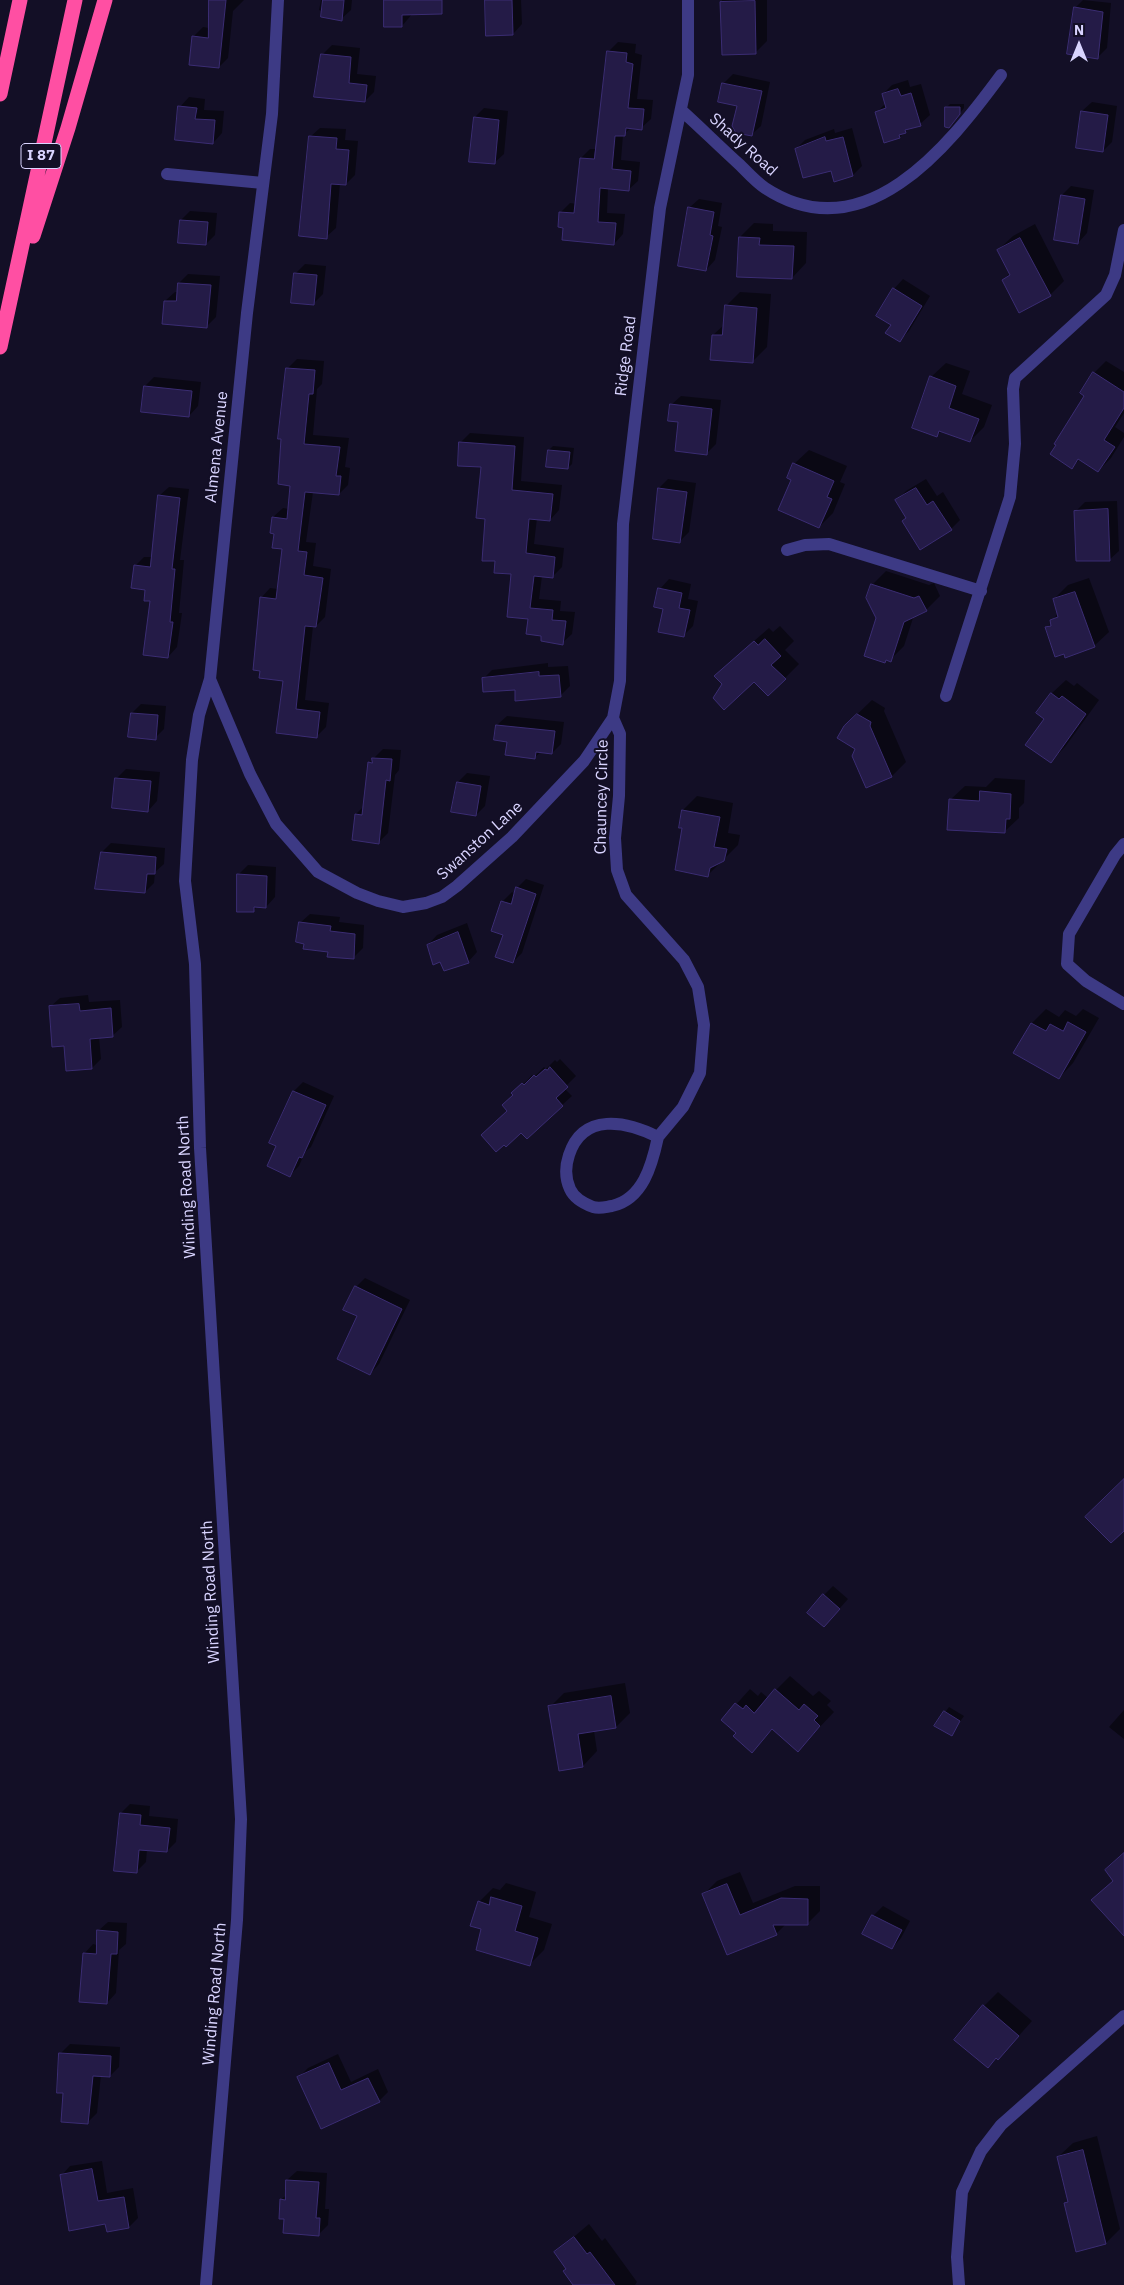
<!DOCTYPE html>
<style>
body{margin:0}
#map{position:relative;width:1124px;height:2285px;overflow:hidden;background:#130f26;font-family:"IBM Plex Sans",sans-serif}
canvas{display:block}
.north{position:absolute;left:1054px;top:20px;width:50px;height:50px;-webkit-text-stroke:4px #130f26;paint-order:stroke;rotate:0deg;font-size:14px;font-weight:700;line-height:20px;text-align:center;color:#d9d4ff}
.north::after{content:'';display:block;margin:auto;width:18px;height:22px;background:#d9d4ff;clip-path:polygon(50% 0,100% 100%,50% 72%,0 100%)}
</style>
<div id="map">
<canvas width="1124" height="2285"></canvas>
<div class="north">N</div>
</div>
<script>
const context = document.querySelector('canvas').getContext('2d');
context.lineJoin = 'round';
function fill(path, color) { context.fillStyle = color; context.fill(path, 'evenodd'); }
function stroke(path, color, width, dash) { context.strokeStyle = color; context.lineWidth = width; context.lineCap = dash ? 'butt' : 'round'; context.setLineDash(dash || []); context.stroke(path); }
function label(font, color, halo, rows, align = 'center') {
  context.font = font + ' "IBM Plex Sans",sans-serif'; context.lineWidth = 4; context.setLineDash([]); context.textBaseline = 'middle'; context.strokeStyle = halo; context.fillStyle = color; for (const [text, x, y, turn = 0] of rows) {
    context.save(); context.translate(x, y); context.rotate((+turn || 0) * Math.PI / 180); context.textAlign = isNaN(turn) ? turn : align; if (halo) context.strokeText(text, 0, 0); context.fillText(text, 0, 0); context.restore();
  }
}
fill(new Path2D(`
 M210 0H244L233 11 228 58 219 67 193 37 203 27 209 28Z
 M321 0H352L351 10 341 19 319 10Z
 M385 0H424L402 26Z
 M486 0H521L522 24 513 34Z
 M722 0H767V41L755 53H723Z
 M1083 0 1111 3 1107 48 1097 58 1075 8Z
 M618 42 636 44 635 53 642 55 637 99 653 100 651 119 641 128 632 127 623 135 621 160 640 162 638 181 628 190 608 188 607 213 625 214 623 234 614 244 564 227 561 212 570 203 577 204 581 158 590 149H597L609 51Z
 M332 45 360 48 357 74 376 76 374 92 365 101 322 55Z
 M733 74 770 82 761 126 751 135 738 106 723 84Z
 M908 80 910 87 921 84 930 115 920 124 909 128 900 137 885 141 876 113 886 103 883 94 892 85Z
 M189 97 205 99 204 110 224 111 222 133 213 143 180 107Z
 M1092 102 1117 106 1112 142 1103 151 1082 111Z
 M950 104H964V108L953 122 946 108Z
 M484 108 508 111 504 154 494 163 475 117Z
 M320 128 346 129 345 140 358 141 355 175 346 184 340 183 336 228 326 237 310 137Z
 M852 128 862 166 853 175 832 169 796 149 805 140 834 129 835 133Z
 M1071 186 1094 190 1087 233 1078 243 1062 195Z
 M699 199 722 203 718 226 722 227 715 260 706 270 689 208Z
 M190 211 217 213 215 235 206 244 181 220Z
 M754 223 773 224V231L807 232 806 263 792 278 740 237Z
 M1035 224 1064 281 1050 295 1003 280 1010 273 998 250 1013 236Z
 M305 264 326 266 323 294 314 303 295 274Z
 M188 274 220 276 216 317 207 326 165 301 175 292H178L179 283Z
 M903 279 930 296 909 331 900 340 892 325 894 289Z
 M740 292 771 294 767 347 752 362 713 335 725 324 726 306Z
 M297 359 324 361 322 384 317 389 313 435 349 438 345 467 350 468 348 485 339 494 313 492 306 542 316 543 313 566 331 569 325 617 316 626H313L305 700 329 703 326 727 316 737 278 732 284 680 261 598 270 588 278 589 283 548 275 533 273 517 283 508 289 509 291 484 288 368Z
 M1106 361 1124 372V413L1115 427 1124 433V437L1111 458 1098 471 1080 459 1072 467 1086 395 1094 373Z
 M946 363 970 371 962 394 992 405 984 427 970 441 942 431 937 435 931 377Z
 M154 377 201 382 198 406 189 416 145 386Z
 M681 396 721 400 716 444 707 453 679 421 671 405Z
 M470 433 524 437 521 481 562 485 559 510 550 520 537 518 534 544 564 548 562 567 552 577 542 576 539 599 561 601 560 611 575 612 572 634 562 643 543 635 529 618 513 573 497 560 486 518 483 466 460 443Z
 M553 446 574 448 572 464 568 468 549 450Z
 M809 450 847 466 840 482 845 484 833 513 819 527 793 479 794 464Z
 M668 479 696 483 689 532 679 542 659 488Z
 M926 479 937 496 943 492 960 520 951 529 903 521 907 517 897 501 906 491Z
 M169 487 189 489 180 560H184L179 613H182L177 647 168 657 151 600 135 566 144 557H152L159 496Z
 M1117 501 1119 551 1109 560 1076 511 1085 502Z
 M886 571 929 585 934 583 940 596 926 610 914 615 904 646 890 660 885 661 872 585Z
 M1089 578 1109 632 1094 646 1064 652 1047 628 1058 613 1054 599 1068 585Z
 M669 579 691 584 688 599 698 601 693 626 684 635 664 608 660 589Z
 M780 626 794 641 785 650 799 664 785 678 724 684 730 662 769 628 773 632Z
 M548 663V667L568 666 570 686 560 696 516 688 483 679 492 670Z
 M1066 680 1074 686 1077 683 1099 700 1065 747 1051 761 1046 718 1051 694Z
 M872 700 885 708 884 711 906 762 892 776 867 787 857 749 845 726Z
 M141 704 166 706 164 729 155 738 132 713Z
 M507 716 564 722 561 744 552 753 541 752 535 757 508 741 497 725Z
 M383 749 401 750 399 770 395 775 388 833 379 842 356 814 364 806 369 763Z
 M126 769 160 772 157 801 148 811 117 778Z
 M467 773 490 776 485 806 476 815 458 782Z
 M995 778 1025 780 1024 803 1019 808V818L1004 832 950 800 965 786 986 787Z
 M697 796 733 803 728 833 740 835 738 845 708 875 683 827H680L683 810Z
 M111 843 165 848 164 864 155 872 154 883 145 892 102 852Z
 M248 865 276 867 275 897 266 907 258 906 253 911 239 874Z
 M526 879 544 885 522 953 513 962 504 934 502 902 512 892 515 894 517 888Z
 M310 914 340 917 339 922 364 925 363 948 353 958 305 942 300 923Z
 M467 923 477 952 468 962 441 960 428 945 437 935Z
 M88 995 89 1002 120 1000 122 1027 112 1036 99 1037 101 1059 92 1068 65 1045 50 1007 60 998Z
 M1046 1009 1059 1017 1065 1010 1076 1016 1083 1009 1099 1018 1073 1063 1059 1078 1032 1023Z
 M560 1059 576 1076 564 1088 572 1096 527 1137 508 1111 514 1095 532 1075 534 1077 544 1067 546 1069 555 1060 557 1062Z
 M303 1082 334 1096 311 1147 305 1152 299 1166 290 1175 277 1146 271 1143 294 1091Z
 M365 1278 410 1300 379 1364 370 1374 356 1287Z
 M833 1586 848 1599 824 1626V1595Z
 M790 1676 813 1696 819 1691 831 1701 827 1705 834 1712 798 1750 773 1729 752 1751 738 1733 723 1719 750 1689 758 1696 761 1692 768 1698Z
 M625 1683 630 1713 616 1727 594 1731 597 1751 583 1766 560 1769 550 1707 564 1693Z
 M949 1707 964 1716 951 1734 936 1725Z
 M1124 1710V1739L1109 1727Z
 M130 1804 150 1806 149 1816 178 1819 176 1842 167 1851 147 1849 146 1862 136 1872 121 1813Z
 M740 1872 753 1903 795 1886H820V1911L807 1924H786L776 1934 728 1954 704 1894 717 1881Z
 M506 1883 536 1892 529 1917 552 1924 544 1950 530 1964 483 1929 479 1902 493 1888 500 1890Z
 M883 1906 910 1921 901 1938 892 1948 873 1916Z
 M108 1922 127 1923 126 1944 119 1950 116 1993 107 2003 84 1954 93 1944 97 1945 98 1931Z
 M998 1992 1032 2021 998 2059 984 2006Z
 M70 2044 120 2047 119 2067 110 2076 101 2075 97 2113 88 2122 64 2092 60 2054Z
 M338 2054 351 2082 378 2069 388 2092 379 2101 299 2077 308 2068Z
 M1097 2136 1120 2229 1106 2243 1065 2204 1069 2200 1058 2157 1073 2143Z
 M102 2161 107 2193 133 2188 138 2218 129 2227 106 2223 61 2176 70 2166Z
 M297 2171 327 2173 325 2209H329L328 2225 318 2235 285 2218 281 2200 286 2195 287 2180Z
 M589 2224 602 2241 605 2238 637 2282 635 2285H574L568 2268 556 2252Z`), '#0007');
const building = new Path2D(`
 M209 0H226L219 68 189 65 192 36 208 38Z
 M323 0H344L342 21 321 17Z
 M384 0H442V14L402 15V27H384Z
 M485 0H512L513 35 486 36Z
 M755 1 756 54 722 55 720 2Z
 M1074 7 1103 12 1098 59 1067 54Z
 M607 51 627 53 626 62 633 64 628 108 644 109 642 130 626 128 625 136H615L612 169 631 171 629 191 600 188 598 222 616 223 614 245 562 240 563 228 558 227 559 212 574 213 580 158 594 159Z
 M321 54 351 57 349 83 367 85 365 102 314 97Z
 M722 83 762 91 752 136 736 133 732 126 737 106 718 102Z
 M898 89 901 96 911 93 921 126 905 130 906 133 899 135 900 138 884 143 875 112 886 108 882 94Z
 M178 106 197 108 195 119 215 120 213 144 175 140Z
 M945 107H960V114L949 128 945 127Z
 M1081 111 1108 115 1103 152 1076 148Z
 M474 117 499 120 495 164 469 162Z
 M309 136 337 138 336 149 349 150 346 185 331 184 327 239 299 236Z
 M825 137 826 141 843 137 853 176 834 182 831 171 803 178 795 149Z
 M1061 195 1085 199 1078 244 1054 240Z
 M688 207 714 212 710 235 713 236 706 271 678 266Z
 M180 220 208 222 206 245 178 243Z
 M739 237 760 238 759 245 794 246 792 279 737 277Z
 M1020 238 1051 296 1019 313 1002 280 1010 275 997 250Z
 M294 273 317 275 314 305 291 303Z
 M178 283 211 285 207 328 162 324 164 301H176Z
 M893 288 922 306 900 342 885 333 891 325 876 316Z
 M725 305 757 308 753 363 710 360 712 335H722Z
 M286 368 315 370 313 394H309L304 444 340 447 336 476H341L339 495 305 492 298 551 307 552 304 575 323 578 316 627 305 626 296 709 320 712 317 738 276 733 283 681 259 678 260 671 253 670 260 597 276 599 282 549 272 548 274 534 270 533 272 517 287 519 290 486 278 484 281 439H278Z
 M1093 372 1124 392V408L1104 440 1115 447 1098 472 1078 459 1072 469 1050 454 1056 445 1054 444 1084 396 1080 393Z
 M930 376 956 386 949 408 979 419 970 442 939 431 937 437 912 428Z
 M144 386 192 391 189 417 141 412Z
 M670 404 712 409 707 455 675 451 678 422 668 421Z
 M459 442 515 446 512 490 553 494 550 521 529 519 526 553 555 557 553 578 534 576 530 608 553 610 552 620 566 621 563 645 541 641V636L526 634 528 619 507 617 511 574 494 573 495 561H482L485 519 476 518 481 467 458 466Z
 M548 450 570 452 568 469 546 467Z
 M793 463 834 481 827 497 832 499 819 528 778 510 791 480 787 478Z
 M658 488 687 492 680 543 653 539Z
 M916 488 927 505 933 501 952 530 920 550 902 521 906 518 895 500Z
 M158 495 180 498 172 569H175L170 622H173L168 658 143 655 150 601H144L145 590 131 588 134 565 150 567Z
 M1108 509 1110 561H1076L1074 511Z
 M871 584 914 598 919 596 927 611 904 622 891 662 886 660 885 663 864 656 876 618 866 598Z
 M658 588 682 593 679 608 690 610 684 637 658 632 663 609 654 607Z
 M1075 592 1095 647 1065 658 1064 654 1055 657 1045 627 1051 626 1050 620 1058 617 1053 599Z
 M765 639 781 656 771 665 786 679 768 696 754 682 724 710 713 698 722 684 714 676 754 641 758 645Z
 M539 672V676L559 675 561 697 515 701V690L483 692 482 678Z
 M1051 693 1059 699 1062 696 1086 714 1051 763 1025 745 1044 719 1036 713Z
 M131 713 158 715 156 740 128 737Z
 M857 714 871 722 870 726 892 777 866 788 852 756 855 749 837 738 844 726Z
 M496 725 555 731 552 754 536 752 535 759 505 755 507 742 494 740Z
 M372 758 392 759 390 781 386 780 379 844 352 840 355 814 362 815 368 762 372 763Z
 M115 778 151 781 148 812 112 808Z
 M457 782 481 786 476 816 451 812Z
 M980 791 1011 794 1010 819H1006L1005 833 947 830 949 799 979 801Z
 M682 810 720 817 714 847 727 849 724 861 710 868 708 877 675 870 682 828H679Z
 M101 852 156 857 155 874H147L145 893 95 889Z
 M237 874 267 876 266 908 254 907V912H237Z
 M516 887 536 894 513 963 495 957 503 935 491 931 501 901 511 904Z
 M299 922 331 926 330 931 355 934 354 959 327 957 328 952 303 949 304 944 296 942Z
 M458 932 469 963 444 971 440 962 433 965 427 945Z
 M79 1004 80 1011 111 1008 113 1037 90 1039 92 1069 66 1071 64 1046 52 1047 49 1006Z
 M1068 1022 1086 1032 1059 1079 1013 1053 1031 1023 1046 1031 1050 1024 1063 1031Z
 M550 1067 568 1087 556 1098 563 1106 527 1139 521 1133 506 1147 504 1145 496 1152 481 1135 507 1111 502 1105 513 1095 511 1093 522 1083 524 1085 534 1075 536 1077 545 1069 547 1070Z
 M293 1091 326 1105 302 1158 299 1157 290 1177 267 1166 276 1146 269 1143Z
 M355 1286 402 1309 370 1375 337 1359 357 1316 343 1310Z
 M1124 1479V1531L1111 1543 1085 1517Z
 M823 1594 840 1609 824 1627 807 1613Z
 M775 1689 799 1710 804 1704 818 1716 814 1720 820 1726 798 1752 772 1729 752 1753 733 1736 736 1733 721 1720 735 1703 743 1709 746 1705 754 1713Z
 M611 1696 616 1728 578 1734 583 1767 559 1771 548 1706Z
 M944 1711 960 1721 952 1736 934 1726Z
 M120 1813 141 1815 140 1825 170 1828 167 1852 139 1850 137 1873 114 1871Z
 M1124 1853V1936L1091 1900 1113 1881 1105 1870Z
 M727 1884 740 1915 781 1898 808 1899V1925H773L777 1935 727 1955 702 1894Z
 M491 1897 522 1906 515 1931 538 1938 530 1966 476 1950 481 1929 470 1926 478 1901 489 1905Z
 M872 1915 902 1930 892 1949 862 1934Z
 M97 1930 118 1932 117 1954H111L107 2004 79 2002 83 1953 96 1954Z
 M983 2005 1019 2036 998 2060 996 2058 988 2068 954 2040Z
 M59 2053 111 2056 110 2077 93 2076 88 2124 61 2122 63 2093H57Z
 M329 2063 341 2090 368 2078 380 2102 321 2129 297 2077Z
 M1083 2150 1106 2244 1076 2252 1064 2203 1068 2202 1057 2157Z
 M92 2169 98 2201 124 2197 129 2228 107 2232 105 2224 69 2231 60 2175Z
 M286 2180 319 2182 316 2218H320L319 2236 283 2233 284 2219H279L280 2199 285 2200Z
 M574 2237 587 2254 590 2252 615 2285H573L563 2271 566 2269 554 2252Z`);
fill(building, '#241b47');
stroke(building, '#3b2d73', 1);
stroke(new Path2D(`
 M681 110C701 128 720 147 740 165 747 172 756 182 765 188 864 253 948 147 1001 75
 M167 174 263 183
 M787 550 805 545 829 544 981 591
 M210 679 250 774 276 824 318 872 357 893 378 901 403 907 426 903 442 897 457 886 512 837 584 761 613 718 620 681 623 524 660 208 688 75V0
 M946 696 1010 497 1015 444 1013 389 1015 378 1106 295 1115 275 1124 230
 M613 718 620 734 619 796 615 838 617 870 626 895 684 960 698 987 704 1025 700 1073 683 1107 658 1137C626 1121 583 1112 569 1155 565 1167 565 1178 570 1189 574 1198 585 1204 593 1207 600 1209 605 1207 612 1206 643 1199 652 1165 658 1137
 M1124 844 1115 855 1069 934 1067 964 1086 981 1124 1004
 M206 2285 237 1920 241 1819 200 1148 195 964 185 881 192 760 199 715 210 679 247 313 272 114 278 0
 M959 2285 957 2257 962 2192 981 2151 1001 2125 1124 2016`), '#3d3a85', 12);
stroke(new Path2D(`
 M0 94 20 0
 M33 236 68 128 105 0
 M0 347 75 0`), '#ff4fa3', 15);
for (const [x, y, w] of [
 [41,156,40]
]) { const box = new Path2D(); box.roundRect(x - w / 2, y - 12.5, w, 25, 4); context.fillStyle = '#130f26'; context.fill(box); stroke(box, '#d9d4ff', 1); }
label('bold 15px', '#d9d4ff', null, [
 ["I 87",41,156]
]);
label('16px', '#d9d4ff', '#130f26', [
 ["Shady Road",743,145,42],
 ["Ridge Road",626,356,-83],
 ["Almena Avenue",217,447,-84],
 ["Chauncey Circle",602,797,-89],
 ["Swanston Lane",480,841,-42],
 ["Winding Road North",187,1187,-93],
 ["Winding Road North",211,1592,-93],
 ["Winding Road North",215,1994,-85]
]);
</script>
